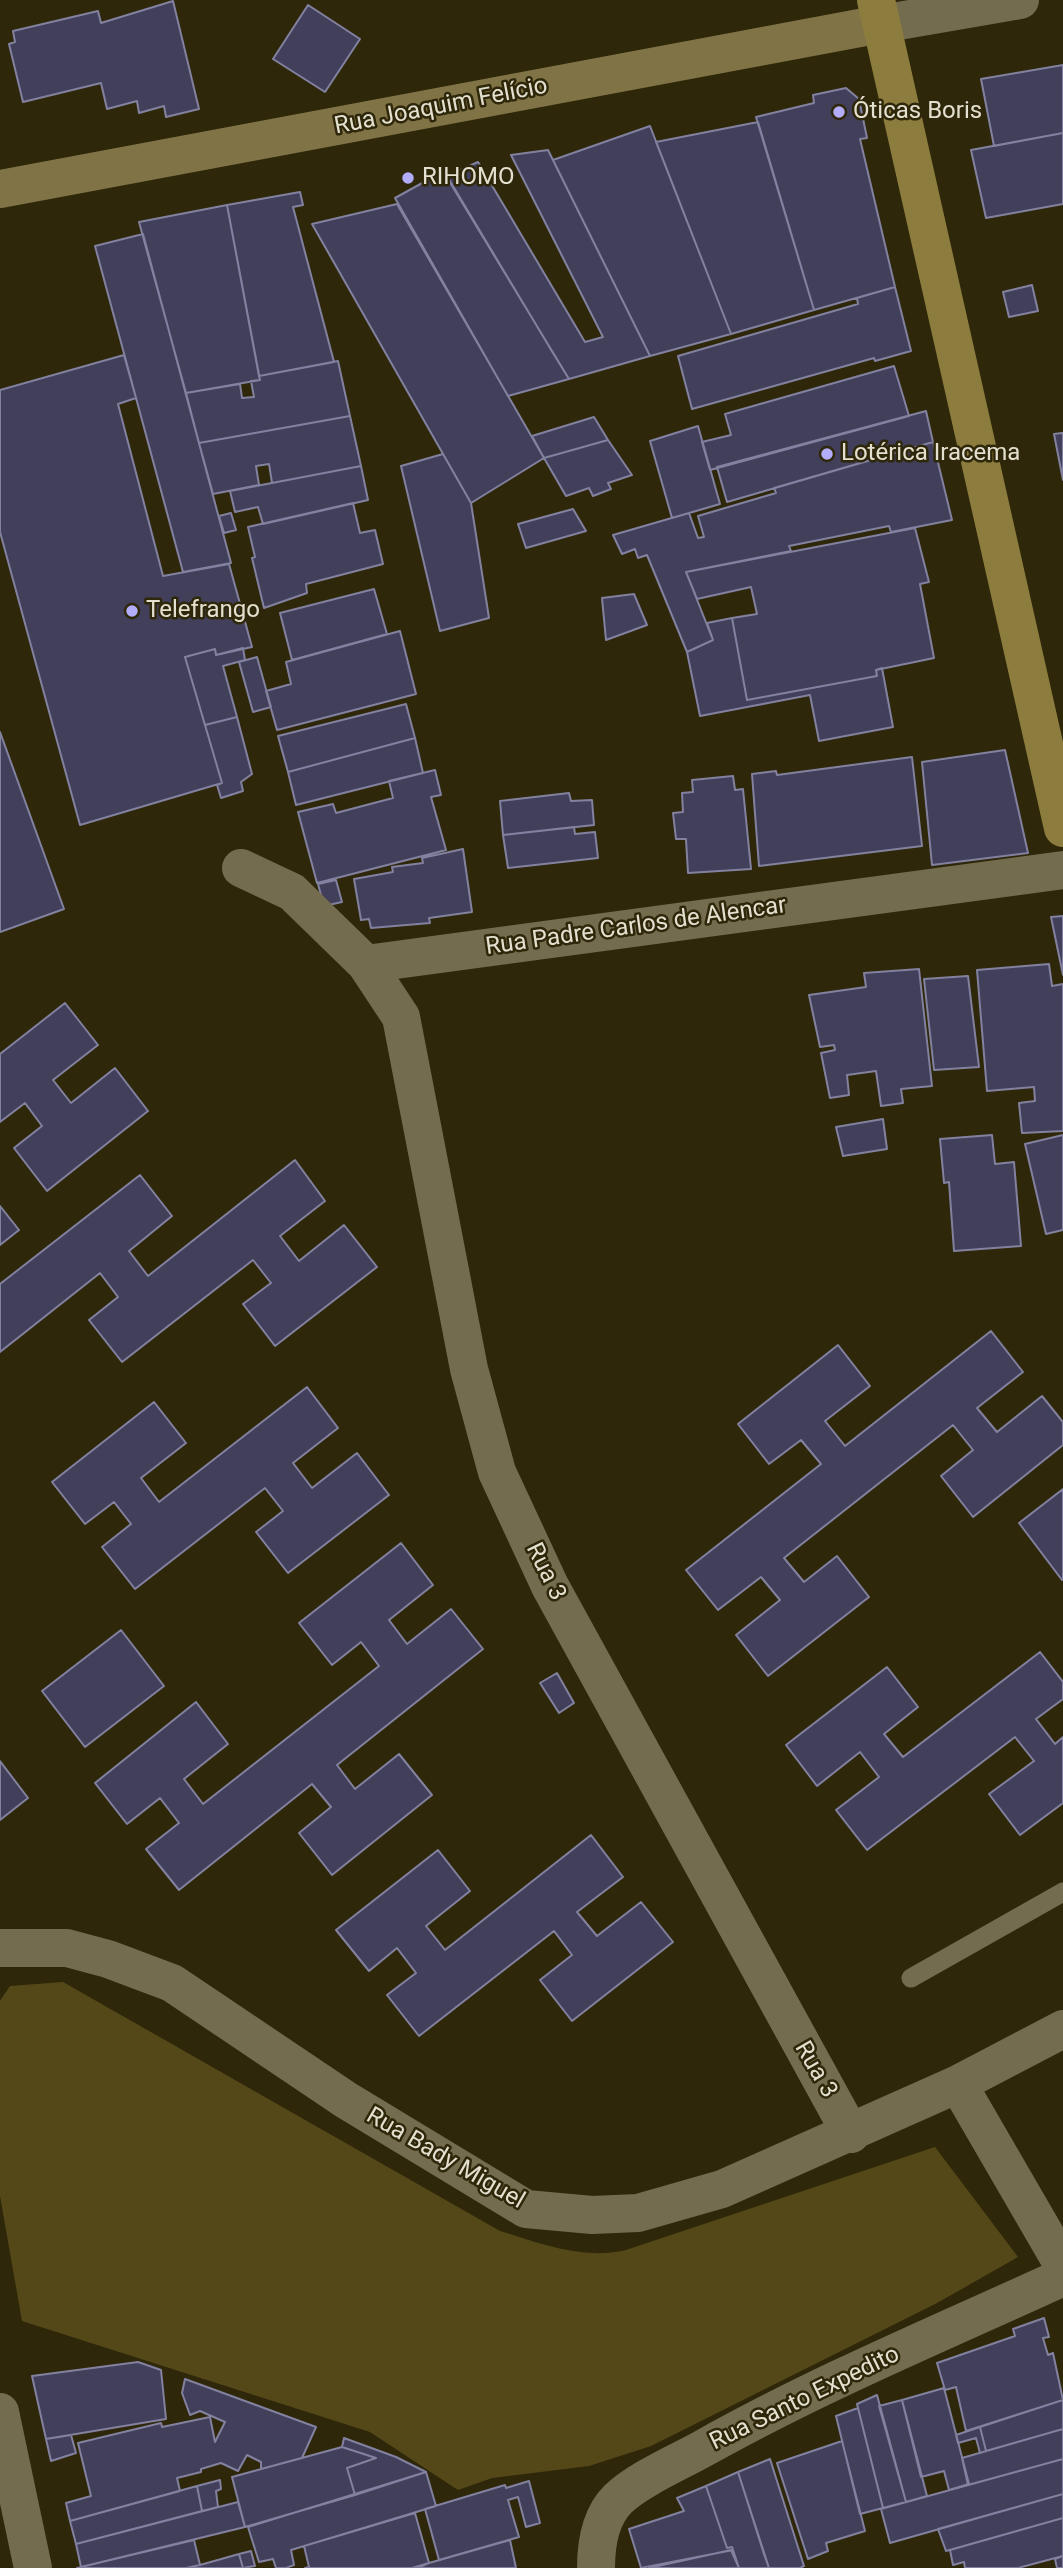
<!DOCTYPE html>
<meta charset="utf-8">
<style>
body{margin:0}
canvas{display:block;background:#2e270a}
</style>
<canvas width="1063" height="2568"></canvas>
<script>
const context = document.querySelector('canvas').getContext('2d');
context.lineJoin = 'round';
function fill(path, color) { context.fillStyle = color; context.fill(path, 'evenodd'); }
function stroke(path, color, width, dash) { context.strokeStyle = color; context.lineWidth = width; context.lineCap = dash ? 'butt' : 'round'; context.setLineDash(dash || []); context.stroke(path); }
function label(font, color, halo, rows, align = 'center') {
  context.font = font + ' Roboto,sans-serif'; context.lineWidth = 5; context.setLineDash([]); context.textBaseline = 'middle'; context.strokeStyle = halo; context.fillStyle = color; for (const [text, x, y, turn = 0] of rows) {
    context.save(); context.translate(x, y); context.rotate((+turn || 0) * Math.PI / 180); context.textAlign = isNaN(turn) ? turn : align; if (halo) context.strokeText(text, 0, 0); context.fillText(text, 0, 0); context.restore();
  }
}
fill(new Path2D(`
 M63 1982 500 2231C542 2244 582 2260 626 2250L935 2147 1018 2257 937 2303 651 2446 589 2466 492 2478 458 2490 370 2432 22 2321 0 2196V2001L10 1986Z`), '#554818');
const building = new Path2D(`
 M173 1 199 109 166 117 164 106 139 113 137 101 107 109 101 83 23 102 9 44 15 42 13 31 98 11 101 23Z
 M308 5 360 39 325 92 273 59Z
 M1063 65V133L994 146 981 79Z
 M846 88 859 99 867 138 860 139 895 287 814 310 756 117 814 103 813 95Z
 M758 122 814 310 731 334 656 142Z
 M650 126 731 334 650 356 553 160Z
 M1063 133V204L986 218 971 150Z
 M548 150 650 356 569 379 446 176 478 162 585 342 603 337 511 155Z
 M444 171 553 353 569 379 508 396 395 198Z
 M300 192 303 205 293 207 334 362 259 376 227 205Z
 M397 204 544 458 471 503 312 224Z
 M227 205 260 380 186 393 139 222Z
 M143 234 231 563 183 572 95 246Z
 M1032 285 1038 311 1009 317 1003 292Z
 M895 287 911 351 875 361 874 358 692 409 678 356 858 304 857 298Z
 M124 355 136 398 118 404 163 576 229 564 252 647 216 655 215 649 185 657 222 783 80 825 0 532V390Z
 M338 361 350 416 199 443 186 393 240 384 242 398 254 397 251 381 260 380 259 376Z
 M894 366 909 416 710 470 702 442 731 435 725 414Z
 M926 411 933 442 727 502 717 467Z
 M350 416 361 466 272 483 269 464 256 466 259 485 213 494 199 443Z
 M594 417 608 440 544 458 532 436Z
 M698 426 720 504 672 518 650 441Z
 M1062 433H1063V480L1054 434Z
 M608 440 632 475 608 483 611 489 593 496 589 488 566 496 544 458Z
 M933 442 952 520 891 532 889 526 789 546 791 551 686 572 713 640 687 652 647 555 638 558 635 549 622 554 613 535 689 513 698 538 704 537 698 516 776 493 774 488Z
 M443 454 471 503 489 618 440 631 401 466Z
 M361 466 368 500 263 524 258 507 235 512 230 491Z
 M353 503 360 533 375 530 383 564 306 584 307 593 264 608 252 558 255 557 248 527Z
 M573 509 586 531 526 548 518 524Z
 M231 513 236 530 224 533 219 516Z
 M915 528 929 582 920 584 934 658 876 670 877 676 747 700 732 618 757 614 751 587 697 599 686 572Z
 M374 589 387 634 292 660 280 613Z
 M634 594 647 625 606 640 602 598Z
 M732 618 747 700 877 676 876 670 882 668 893 727 819 741 810 695 700 716 687 652 713 640 707 623Z
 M400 631 416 694 277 730 266 691 291 684 286 662Z
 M243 648 245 660 223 666 237 717 205 725 185 657 215 649 216 655Z
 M257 657 271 707 253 712 239 662Z
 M406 704 415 738 288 772 278 736Z
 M237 717 252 774 241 782 243 791 221 798 217 785 222 783 205 725Z
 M0 732 64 909 0 932Z
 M415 738 423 773 296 805 288 772Z
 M1005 750 1028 853 932 865 922 762Z
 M912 757 922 846 759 866 752 774 776 771 777 775Z
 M435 770 441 795 431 797 446 850 317 883 298 812 333 804 336 813 393 798 389 781Z
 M733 776 735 790 743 789 751 869 688 873 686 839H676L673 813 683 812 682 793 693 792 692 780Z
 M569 793 571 801 592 800 594 825 503 835 500 801Z
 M574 827 575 834 595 832 598 858 508 868 503 835Z
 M463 849 472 912 429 918 430 923 371 928 369 919 361 920 354 879 393 872 392 867 423 863 422 858Z
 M336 880 342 902 324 906 318 884Z
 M1063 916V975L1051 917Z
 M1049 964 1052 986 1063 984V1131L1022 1133 1019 1103 1035 1101 1034 1087 987 1091 977 970Z
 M919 969 932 1086 901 1089 903 1103 881 1106 876 1071 847 1075 849 1095 830 1098 821 1053 835 1050 834 1045 820 1047 809 995 866 987 864 973Z
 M968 976 979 1067 934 1070 924 979Z
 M65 1003 98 1045 53 1080 71 1103 115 1068 148 1111 47 1191 14 1148 42 1126 25 1103 0 1122V1054Z
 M883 1119 887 1149 843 1156 836 1127Z
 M992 1135 995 1164 1014 1162 1021 1246 954 1251 949 1182 944 1183 940 1139Z
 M1063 1135V1230L1046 1234 1025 1144Z
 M295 1160 325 1201 280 1236 299 1261 344 1225 377 1267 275 1346 243 1304 271 1283 253 1260 122 1362 89 1320 118 1297 100 1273 0 1352V1284L140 1175 172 1216 129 1251 148 1276Z
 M0 1206 19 1230 0 1245Z
 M991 1331 1023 1372 977 1408 997 1432 1042 1396 1063 1422V1445L973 1517 941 1476 973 1450 953 1425 784 1558 804 1582 837 1556 869 1597 768 1676 736 1635 780 1600 761 1577 718 1610 686 1570 821 1464 801 1440 769 1464 738 1424 838 1345 870 1386 825 1421 845 1446Z
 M307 1387 338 1428 293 1463 312 1488 357 1453 389 1495 288 1573 256 1532 283 1511 265 1488 135 1589 102 1547 131 1524 114 1502 85 1524 52 1482 154 1402 186 1443 141 1478 159 1502Z
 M1063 1489V1579L1062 1580 1019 1523Z
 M401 1543 433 1585 389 1620 407 1644 451 1609 483 1649 337 1765 355 1789 399 1754 432 1795 332 1875 299 1833 331 1807 312 1784 179 1890 146 1849 179 1823 160 1798 127 1824 95 1783 196 1702 228 1744 184 1779 203 1804 379 1666 361 1642 332 1665 299 1623Z
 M121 1630 164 1686 85 1747 42 1691Z
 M1040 1652 1063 1682V1699L1036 1719 1055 1744 1063 1737V1803L1020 1835 989 1794 1034 1761 1015 1737 867 1850 836 1810 879 1777 860 1752 817 1786 786 1745 887 1667 918 1707 884 1734 903 1757Z
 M557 1673 574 1703 559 1713 540 1683Z
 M0 1761 28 1798 0 1820Z
 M591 1835 623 1877 577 1912 597 1936 641 1902 673 1942 572 2021 540 1980 572 1955 554 1931 419 2036 387 1995 416 1973 397 1948 369 1971 336 1930 438 1850 470 1891 426 1926 445 1950Z
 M1044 2318 1049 2337 1043 2338 1048 2355 1053 2353 1063 2400 966 2431 956 2387 945 2390 937 2363 1015 2336 1013 2329Z
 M138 2362 161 2370 166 2419 46 2439 32 2376Z
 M185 2379 316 2427 302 2458 261 2469V2462L247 2455 238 2471 221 2463 201 2469V2472L177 2478 180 2491 70 2521 66 2503 91 2496 78 2443 161 2423 162 2427 210 2417 215 2442 225 2422 200 2411 190 2415 182 2393Z
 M944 2388 969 2484 949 2490 944 2471 921 2477 902 2400Z
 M877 2395 906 2502 883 2508 857 2404Z
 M902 2400 927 2496 906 2502 879 2406Z
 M1063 2400V2429L986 2451 980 2427Z
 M858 2408 883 2508 860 2514 836 2416Z
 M980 2427 986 2451 980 2453 976 2438 958 2443 956 2435Z
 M1063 2429V2459L968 2485 962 2458Z
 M71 2435 76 2453 51 2461 46 2439Z
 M344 2438 396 2457 426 2472 355 2495 347 2468 376 2458 342 2447Z
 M842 2441 865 2531 826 2543 828 2551 808 2559 777 2463Z
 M342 2447 376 2458 347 2468 355 2495 245 2527 232 2477Z
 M770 2459 804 2566 800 2568H769L738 2472Z
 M1063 2459V2494L890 2543 881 2509Z
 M426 2472 436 2506 291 2550 294 2565 286 2568H276L273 2559 259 2562 248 2527Z
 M738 2472 764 2554 769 2568H739L732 2547 727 2548 706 2486Z
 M220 2480 221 2489 216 2491 218 2507 202 2511 197 2486Z
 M529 2481 540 2523 526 2527 518 2497 508 2500 519 2537 439 2560 425 2509 505 2485 506 2488Z
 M197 2486 202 2511 76 2544 70 2521Z
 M706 2486 727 2548 732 2547 733 2550 641 2568 629 2529 684 2511 677 2498Z
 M1063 2494V2518L946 2551 938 2529Z
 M238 2502 245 2527 81 2567 76 2544Z
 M415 2513 429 2563 412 2568H305L309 2567 304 2546Z
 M1063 2518V2556L1018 2568H965L964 2562 953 2565 950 2550Z
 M194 2540 200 2565 186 2568H77Z
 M510 2540 516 2568H417L429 2563Z
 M731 2550 739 2568H649Z
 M251 2551 255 2566 243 2568 239 2554Z
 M239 2554 243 2568H186L200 2565Z
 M1063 2556V2568H1057L1055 2559Z`);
fill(building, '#413f5a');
stroke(building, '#82819f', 2);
stroke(new Path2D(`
 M911 1978 1063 1892`), '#746c4e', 19);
stroke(new Path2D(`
 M881 24 1020 0
 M241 868 292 892 366 964 1063 870
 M366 964 401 1017 469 1369 497 1472 550 1586 851 2134
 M0 1948H67L108 1959 172 1983 346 2100 526 2209 592 2215 638 2213 722 2189 958 2084 1063 2029
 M958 2084 1063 2265
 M0 2412 33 2568
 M596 2568C596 2544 600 2517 618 2499 639 2479 679 2462 704 2448 820 2383 943 2332 1063 2277`), '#746c4e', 38);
stroke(new Path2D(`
 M0 189 881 24`), '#807446', 38);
stroke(new Path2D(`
 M876 0 1063 828`), '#8c7c3e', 38);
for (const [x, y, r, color] of [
 [839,112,7,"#b3adf9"],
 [408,178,7,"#b3adf9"],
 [827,454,7,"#b3adf9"],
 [132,611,7,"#b3adf9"]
]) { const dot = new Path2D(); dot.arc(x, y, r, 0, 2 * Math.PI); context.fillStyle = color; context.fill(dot); stroke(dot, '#2e270a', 2.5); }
label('24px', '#e4e0cf', '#2e270a', [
 ["Rua Joaquim Felício",441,107,-11],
 ["Rua Padre Carlos de Alencar",636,927,-8],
 ["Rua 3",545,1572,64],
 ["Rua 3",815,2070,60],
 ["Rua Bady Miguel",445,2159,30],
 ["Rua Santo Expedito",805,2399,-26]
]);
label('24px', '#e4e0cf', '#2e270a', [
 ["Óticas Boris",853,112],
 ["RIHOMO",422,178],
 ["Lotérica Iracema",841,454],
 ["Telefrango",146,611]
], 'left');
</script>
